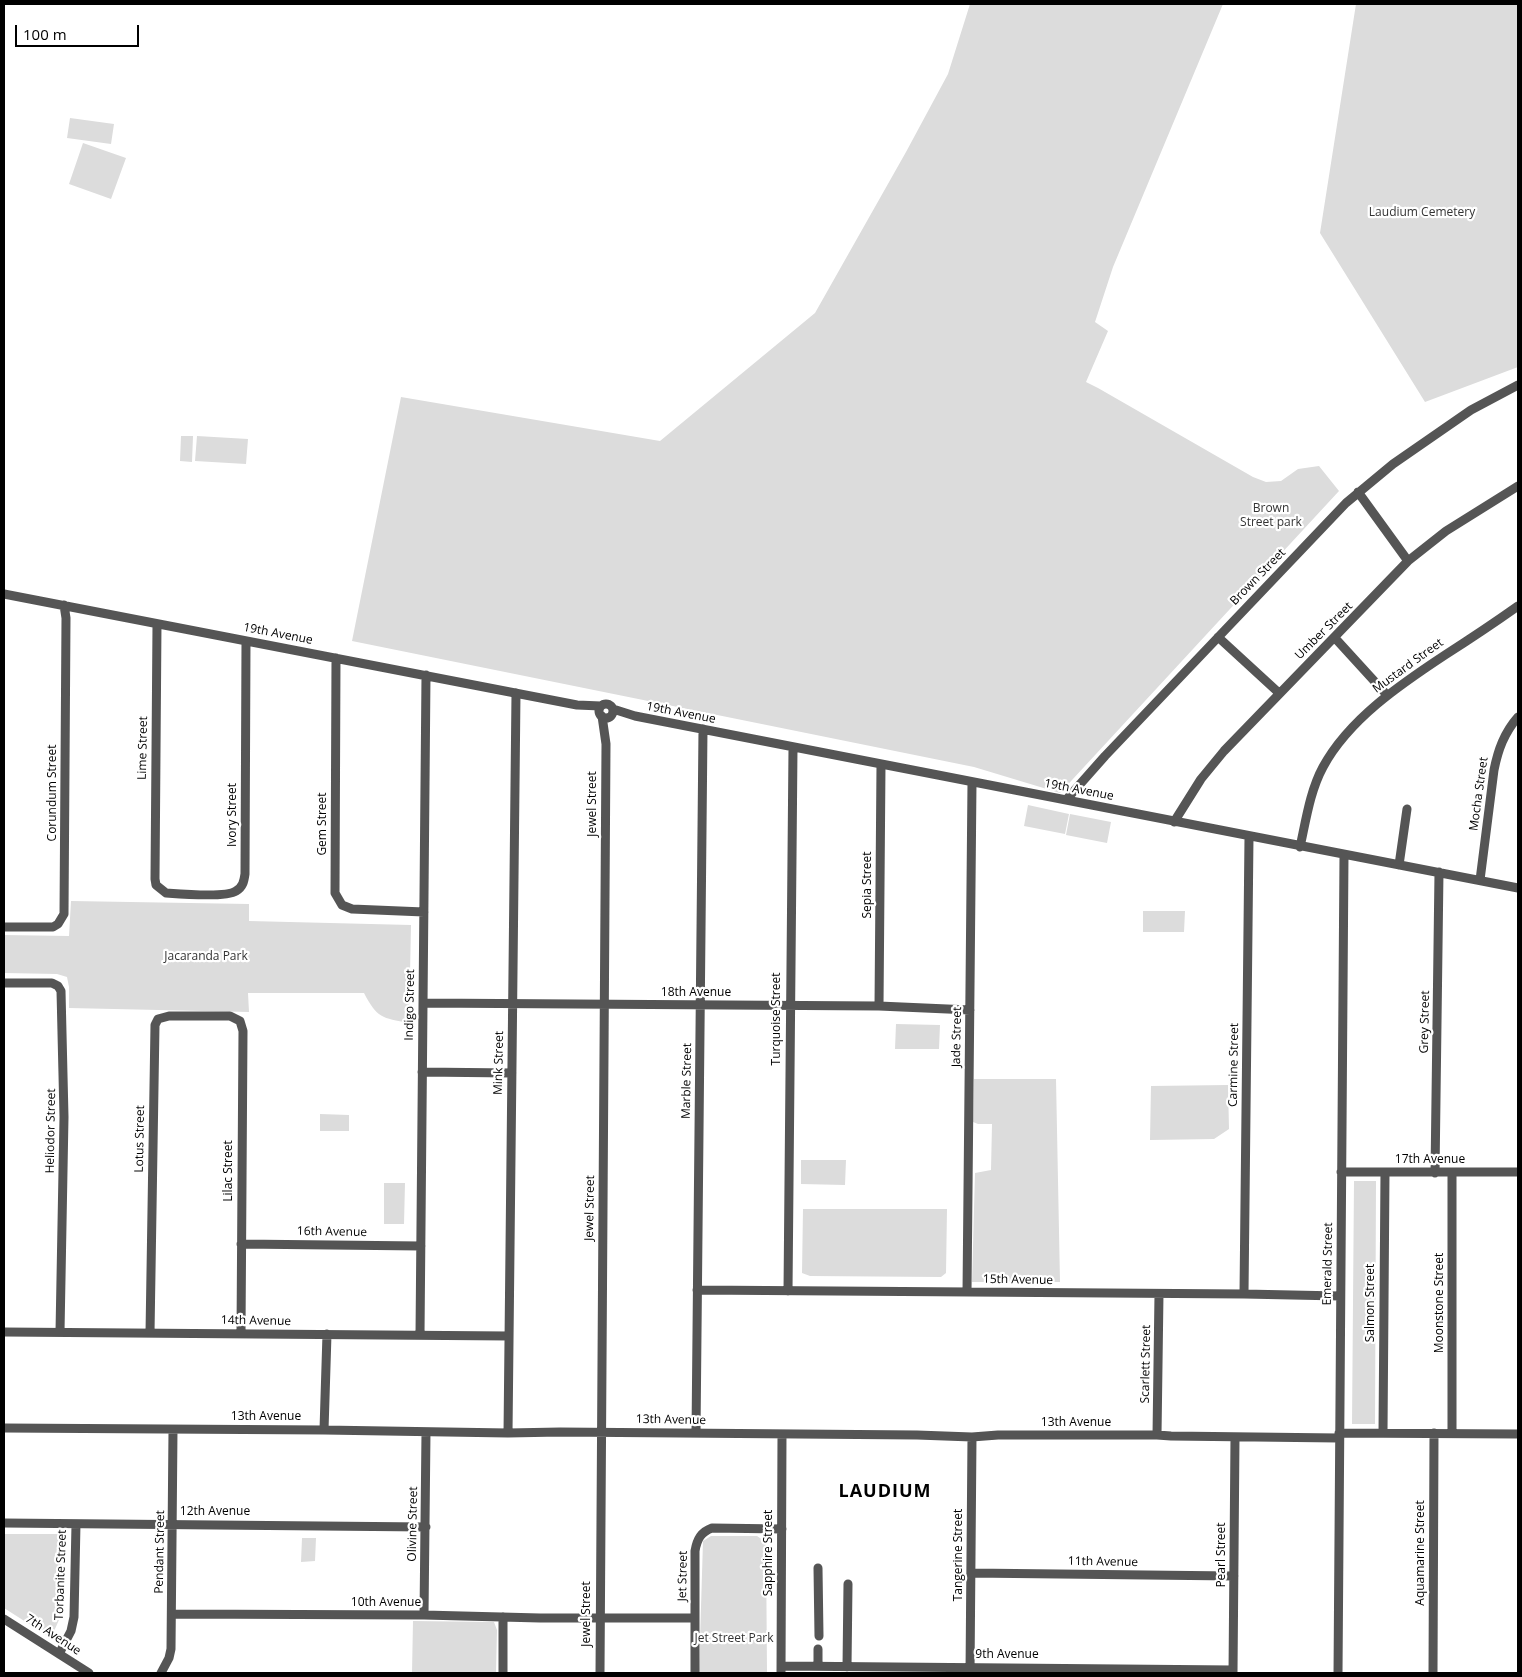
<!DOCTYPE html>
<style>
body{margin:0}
#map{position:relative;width:1522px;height:1677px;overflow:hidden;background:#fff;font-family:"Open Sans",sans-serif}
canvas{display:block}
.frame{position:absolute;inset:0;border:5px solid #000;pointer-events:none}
.scale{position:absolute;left:15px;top:25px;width:124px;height:22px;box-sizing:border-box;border:2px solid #000;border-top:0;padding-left:6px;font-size:15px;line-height:18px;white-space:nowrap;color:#000;-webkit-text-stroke:4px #fff;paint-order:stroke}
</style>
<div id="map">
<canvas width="1522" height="1677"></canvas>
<div class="frame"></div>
<div class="scale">100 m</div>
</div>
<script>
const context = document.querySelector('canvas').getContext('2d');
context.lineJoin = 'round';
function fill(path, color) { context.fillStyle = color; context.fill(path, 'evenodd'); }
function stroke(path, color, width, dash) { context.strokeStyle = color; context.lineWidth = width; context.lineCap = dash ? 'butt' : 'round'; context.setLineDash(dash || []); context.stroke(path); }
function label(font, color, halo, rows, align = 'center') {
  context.font = font + ' "Open Sans",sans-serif'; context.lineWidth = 4.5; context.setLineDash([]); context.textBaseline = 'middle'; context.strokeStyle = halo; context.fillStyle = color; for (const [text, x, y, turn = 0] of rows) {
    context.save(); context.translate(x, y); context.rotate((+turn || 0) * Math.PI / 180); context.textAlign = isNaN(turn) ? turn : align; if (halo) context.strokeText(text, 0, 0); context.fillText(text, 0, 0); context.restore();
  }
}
fill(new Path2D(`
 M970 4H1223L1113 267 1095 322 1108 331 1086 382 1098 388 1253 477 1266 482 1281 481 1298 469 1319 466 1339 491 1060 793 974 767 352 641 401 397 660 441 815 313 906 152 948 74Z
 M1356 4H1518V367L1425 402 1320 233Z
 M70 118 114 124 111 144 67 138Z
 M83 143 126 158 111 199 69 184Z
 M181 436H193L192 462 180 461Z
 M197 436 248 439 246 464 195 461Z
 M1028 805 1069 814 1065 834 1024 826Z
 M1070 814 1111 822 1107 843 1066 835Z
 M71 901 249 904V921L411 925 409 1023C382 1018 377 1018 364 993H248L249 1012 69 1008V987L67 977 57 974 4 973V935L69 936Z
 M1143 911H1185L1184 932H1143Z
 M896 1024 940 1025 939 1049H895Z
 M974 1079H1056L1060 1282H972L975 1173 991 1170 992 1124H978L973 1122Z
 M1228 1085 1229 1129 1214 1139 1150 1140 1151 1086Z
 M320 1114 349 1115V1131H320Z
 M801 1160H846L845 1185 801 1184Z
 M1354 1181H1376L1375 1424H1352Z
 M384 1183H405L404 1224H384Z
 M803 1209H947L946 1273 941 1277 810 1276 802 1273Z
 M4 1534H61L62 1613 51 1638 4 1608Z
 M711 1536H757L766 1542 767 1673H699L703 1541Z
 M302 1538H316L315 1561 301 1562Z
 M413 1621 494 1622 497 1630 496 1673H412Z`), '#dcdcdc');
stroke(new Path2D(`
 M1358 492 1408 561
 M4 594 577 705 601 706
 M157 624 155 879 156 885 166 893C180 894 226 898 236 891 243 887 244 881 245 874L246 641
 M1218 637 1279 693
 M1335 638 1387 695
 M336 658 335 893 342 905 352 909 424 912
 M599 711a7 7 0 1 1 14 0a7 7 0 1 1-14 0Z
 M613 709 635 716 1518 888
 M1066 800 1105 756 1346 503 1393 464 1471 410 1518 385
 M1174 822 1201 779 1224 751 1408 561 1446 531 1518 486
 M1300 847C1306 820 1310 791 1323 767 1349 719 1401 684 1445 655 1470 639 1494 623 1518 606
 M1399 865 1407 809
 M1480 880 1494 770C1498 750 1504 733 1518 717
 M4 927H53L58 924 64 914 66 618 64 605
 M4 983H52L58 986 61 991 64 1117 60 1332
 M423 1003 879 1006 970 1010
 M879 1006 881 765
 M422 1072 512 1073
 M1341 1172H1518
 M1435 1173 1439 872
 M241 1244 421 1246
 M697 1290 1244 1294 1340 1296
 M788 1291 793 748
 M967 1292 972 783
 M1244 1294 1249 837
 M4 1332 509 1336
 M150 1333 155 1025 158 1019 169 1016H230L240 1021 243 1031 241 1333
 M420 1334 426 675
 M4 1428 324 1430 508 1433 560 1432 917 1435 972 1437 998 1435H1157L1171 1436 1338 1438
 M324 1430 327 1334
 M508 1433 516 693
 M696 1433 703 729
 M1339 1433 1518 1434
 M1383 1433 1385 1172
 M1452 1433V1173
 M1157 1435 1159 1294
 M4 1523 426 1527
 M818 1568 819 1636
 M971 1573 1234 1576
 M172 1614 424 1615 540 1618H695
 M424 1615 426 1432
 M4 1619 89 1673
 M59 1654 71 1631 74 1617 76 1524
 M781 1666 1233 1670
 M818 1666V1649
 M847 1667 848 1584
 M161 1673 169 1658 171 1649 173 1430
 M503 1673V1617
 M600 1673 606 744 602 716
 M695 1673V1551C697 1539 701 1532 712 1528L782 1529
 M781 1673 782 1434
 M970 1673 972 1437
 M1233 1673 1235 1437
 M1338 1673 1344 855
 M1433 1673 1434 1433`), '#555', 9);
label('12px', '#333', '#fff', [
 ["Laudium Cemetery",1422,213],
 ["Brown",1271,509],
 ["Street park",1271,523],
 ["Jacaranda Park",206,957],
 ["Jet Street Park",734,1639]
]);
label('12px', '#000', '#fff', [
 ["Brown Street",1258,577,-46],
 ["Umber Street",1324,631,-45],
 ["19th Avenue",278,634,11],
 ["Mustard Street",1408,666,-36],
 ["19th Avenue",681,713,11],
 ["Lime Street",143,748,-89],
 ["19th Avenue",1079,790,11],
 ["Corundum Street",53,793,-90],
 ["Mocha Street",1479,794,-82],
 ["Jewel Street",593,804,-90],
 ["Ivory Street",233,815,-90],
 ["Gem Street",323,824,-90],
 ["Sepia Street",868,885,-90],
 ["18th Avenue",696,993],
 ["Indigo Street",410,1005,-89],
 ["Turquoise Street",777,1019,-90],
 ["Grey Street",1425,1022,-89],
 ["Jade Street",957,1037,-89],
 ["Mink Street",499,1063,-89],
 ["Carmine Street",1234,1065,-89],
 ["Marble Street",687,1081,-89],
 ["Heliodor Street",51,1131,-89],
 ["Lotus Street",140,1139,-89],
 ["17th Avenue",1430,1160],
 ["Lilac Street",229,1171,-90],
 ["Jewel Street",590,1208,-89],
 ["16th Avenue",332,1232,1],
 ["Emerald Street",1328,1264,-89],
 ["15th Avenue",1018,1280,1],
 ["Salmon Street",1371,1303,-90],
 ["Moonstone Street",1440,1303,-90],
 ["14th Avenue",256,1321,1],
 ["Scarlett Street",1146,1364,-89],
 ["13th Avenue",266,1417],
 ["13th Avenue",671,1420,1],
 ["13th Avenue",1076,1423],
 ["12th Avenue",215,1512],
 ["Olivine Street",413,1524,-89],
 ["Pendant Street",160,1552,-89],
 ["Sapphire Street",769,1553,-90],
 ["Aquamarine Street",1421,1553,-90],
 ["Tangerine Street",959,1555,-90],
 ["Pearl Street",1222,1555,-90],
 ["11th Avenue",1103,1562,1],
 ["Torbanite Street",61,1575,-88],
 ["Jet Street",683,1576,-89],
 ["10th Avenue",386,1603],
 ["Jewel Street",587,1614,-90],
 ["7th Avenue",53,1635,33],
 ["9th Avenue",1007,1655]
]);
context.letterSpacing = '1px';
label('bold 18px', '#000', '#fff', [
 ["LAUDIUM",885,1492]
]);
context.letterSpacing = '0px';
</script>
